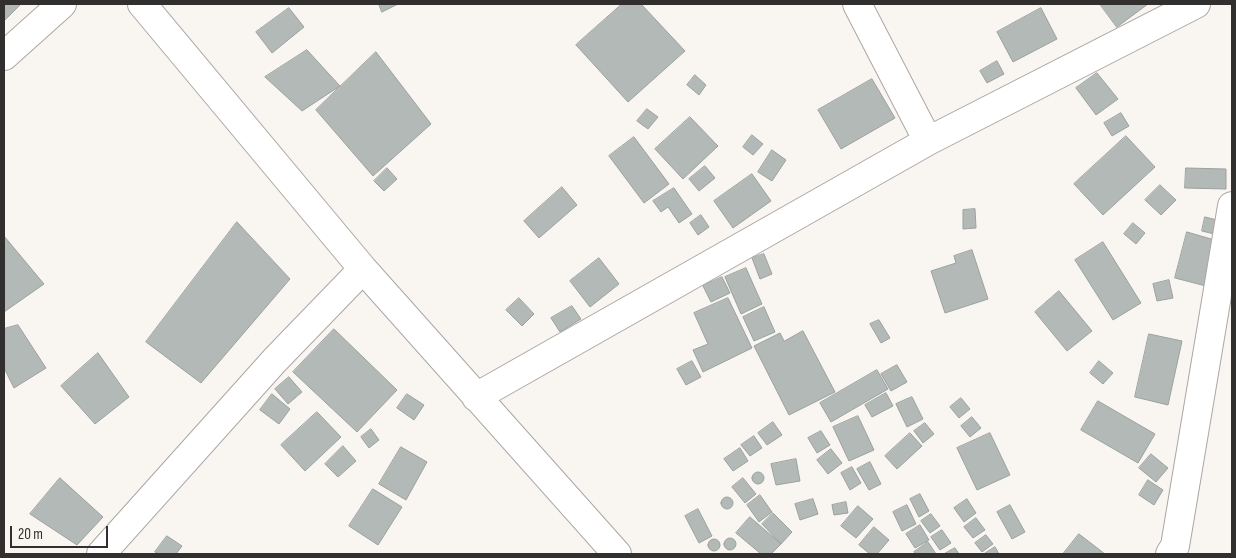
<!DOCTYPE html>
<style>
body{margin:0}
#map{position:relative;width:1236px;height:558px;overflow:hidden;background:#f9f5f1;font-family:"Sofia Sans Condensed",sans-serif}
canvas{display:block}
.frame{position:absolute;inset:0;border:5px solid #32302f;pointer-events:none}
.scale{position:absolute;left:10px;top:526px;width:98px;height:22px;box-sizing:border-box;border:2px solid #32302f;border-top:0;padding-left:6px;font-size:15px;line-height:18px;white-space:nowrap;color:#32302f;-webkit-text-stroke:4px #f9f5f1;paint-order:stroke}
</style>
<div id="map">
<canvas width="1236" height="558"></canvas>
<div class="frame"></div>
<div class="scale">20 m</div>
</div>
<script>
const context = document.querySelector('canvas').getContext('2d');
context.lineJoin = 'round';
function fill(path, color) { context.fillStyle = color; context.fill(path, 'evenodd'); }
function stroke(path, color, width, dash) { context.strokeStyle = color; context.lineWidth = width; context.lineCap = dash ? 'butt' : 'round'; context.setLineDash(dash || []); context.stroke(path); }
const building = new Path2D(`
 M4 4H21L4 21Z
 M379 4H398L382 12Z
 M622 4H641L685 51 628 102 576 45Z
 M1100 4H1148L1117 27Z
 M289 8 304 27 272 53 256 32Z
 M1041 8 1057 39 1013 62 997 32Z
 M307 50 340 86 302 111 265 77Z
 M376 52 431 124 373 176 316 110Z
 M997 61 1004 74 987 83 980 71Z
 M1097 73 1118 99 1096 115 1076 88Z
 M695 75 706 85 699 95 687 85Z
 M872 79 895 118 841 149 818 110Z
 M647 109 658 117 648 129 637 121Z
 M1121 113 1129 126 1112 136 1104 123Z
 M690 117 718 146 683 179 655 149Z
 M752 135 763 144 753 155 743 147Z
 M1126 136 1155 167 1103 215 1074 184Z
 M634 137 669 184 644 203 609 156Z
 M772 150 786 160 772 181 758 172Z
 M705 166 715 178 699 191 689 179Z
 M387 168 397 179 384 191 374 181Z
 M1186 168 1226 169V189L1185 188Z
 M752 174 771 201 733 228 714 201Z
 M1160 185 1176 200 1161 215 1145 200Z
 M562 187 577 205 539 238 524 221Z
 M674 188 692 214 679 223 668 207 661 212 653 201Z
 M975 209 976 228 963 229V210Z
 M701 215 709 227 698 235 690 223Z
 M1205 217 1225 222 1222 236 1202 231Z
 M237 222 290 279 201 383 146 342Z
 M1133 223 1145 233 1136 244 1124 234Z
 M1187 232 1218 241 1206 286 1175 278Z
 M4 236 44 284 4 312Z
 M1103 242 1141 303 1113 320 1075 260Z
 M972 250 988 299 945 313 931 271 956 263 954 256Z
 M764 254 772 274 760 279 752 258Z
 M599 258 619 284 590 307 570 281Z
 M746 268 762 304 741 314 725 277Z
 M722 277 730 293 711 302 703 286Z
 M1169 280 1173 298 1157 301 1153 284Z
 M1059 291 1092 331 1067 351 1035 312Z
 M519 298 534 314 522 326 506 310Z
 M728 298 752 348 703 372 693 350 708 344 694 313Z
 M572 306 581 319 560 332 551 318Z
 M764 307 775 332 754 341 743 317Z
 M879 320 890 338 881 343 870 324Z
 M18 325 46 368 14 388 4 368V329Z
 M334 329 397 390 357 432 293 372Z
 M803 331 835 392 789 415 754 346 780 333 784 341Z
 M1149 334 1182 341 1168 405 1135 397Z
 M98 353 129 397 95 424 61 386Z
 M692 361 701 377 686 385 677 369Z
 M1099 361 1113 373 1103 384 1090 373Z
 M897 365 907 382 891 391 881 374Z
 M877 370 888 389 831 422 820 403Z
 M289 377 302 392 288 404 275 389Z
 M886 393 893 406 872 417 865 405Z
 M272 394 290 409 279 424 260 410Z
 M407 394 424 405 414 420 397 408Z
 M912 397 923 419 907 427 896 404Z
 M961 398 970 409 959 418 950 407Z
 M1098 401 1155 434 1138 463 1081 430Z
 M317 412 341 437 305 471 281 445Z
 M858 416 874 450 849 461 833 427Z
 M972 417 981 428 970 437 961 426Z
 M773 422 782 435 767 445 758 433Z
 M925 423 934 434 923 443 914 431Z
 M371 429 379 440 369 448 361 437Z
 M821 431 830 445 817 453 808 438Z
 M910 433 922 446 897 469 885 456Z
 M990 433 1010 475 977 490 957 448Z
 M754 436 762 448 750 456 741 445Z
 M343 446 356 461 338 477 325 464Z
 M401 447 427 462 406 500 379 484Z
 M740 448 748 461 733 471 724 459Z
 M831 449 842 463 828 474 817 460Z
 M1151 454 1168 468 1156 482 1139 468Z
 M796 459 800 481 776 485 771 464Z
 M870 462 881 484 869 490 857 469Z
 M852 467 861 483 850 490 841 473Z
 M752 478a6 6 0 1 1 12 0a6 6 0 1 1-12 0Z
 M60 478 103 517 77 545 30 514Z
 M743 478 756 494 745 503 732 487Z
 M1148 480 1163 490 1154 505 1139 495Z
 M373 489 402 507 378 545 349 526Z
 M920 494 929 511 919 517 910 499Z
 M760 495 772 512 759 522 747 505Z
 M721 503a6 6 0 1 1 12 0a6 6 0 1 1-12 0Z
 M813 499 818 514 800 520 795 504Z
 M967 499 976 513 964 522 954 508Z
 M846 502 848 513 834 515 832 505Z
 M907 505 916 524 902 531 893 512Z
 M1010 505 1025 532 1012 539 997 512Z
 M858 506 873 519 856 538 841 526Z
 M698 509 712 536 699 543 685 516Z
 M773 513 792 532 781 544 762 524Z
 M931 514 940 526 930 533 921 521Z
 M750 517 781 544 771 554H761L736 533Z
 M976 518 985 530 973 538 964 527Z
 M920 525 929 540 915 548 906 534Z
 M874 527 889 540 877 554H870L859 545Z
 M942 530 951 543 940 550 931 537Z
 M1079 534 1105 554H1063Z
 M986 535 993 544 982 552 975 543Z
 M167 536 182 546 176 554H159L155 552Z
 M724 544a6 6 0 1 1 12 0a6 6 0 1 1-12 0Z
 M708 545a6 6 0 1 1 12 0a6 6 0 1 1-12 0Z
 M928 542 936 554H916L914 552Z
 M995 547 999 554H984Z
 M955 548 959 554H944Z`);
fill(building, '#b3b9b7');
stroke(building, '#9ba19f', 1);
const minor = new Path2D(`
 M142 4 363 269 617 554
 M857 4 928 141
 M4 56 62 4
 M476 397 928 141 1196 4
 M101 554 275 360 363 269
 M1170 554 1175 546 1232 206`);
stroke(minor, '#aba7a4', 30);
stroke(minor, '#fff', 28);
</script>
